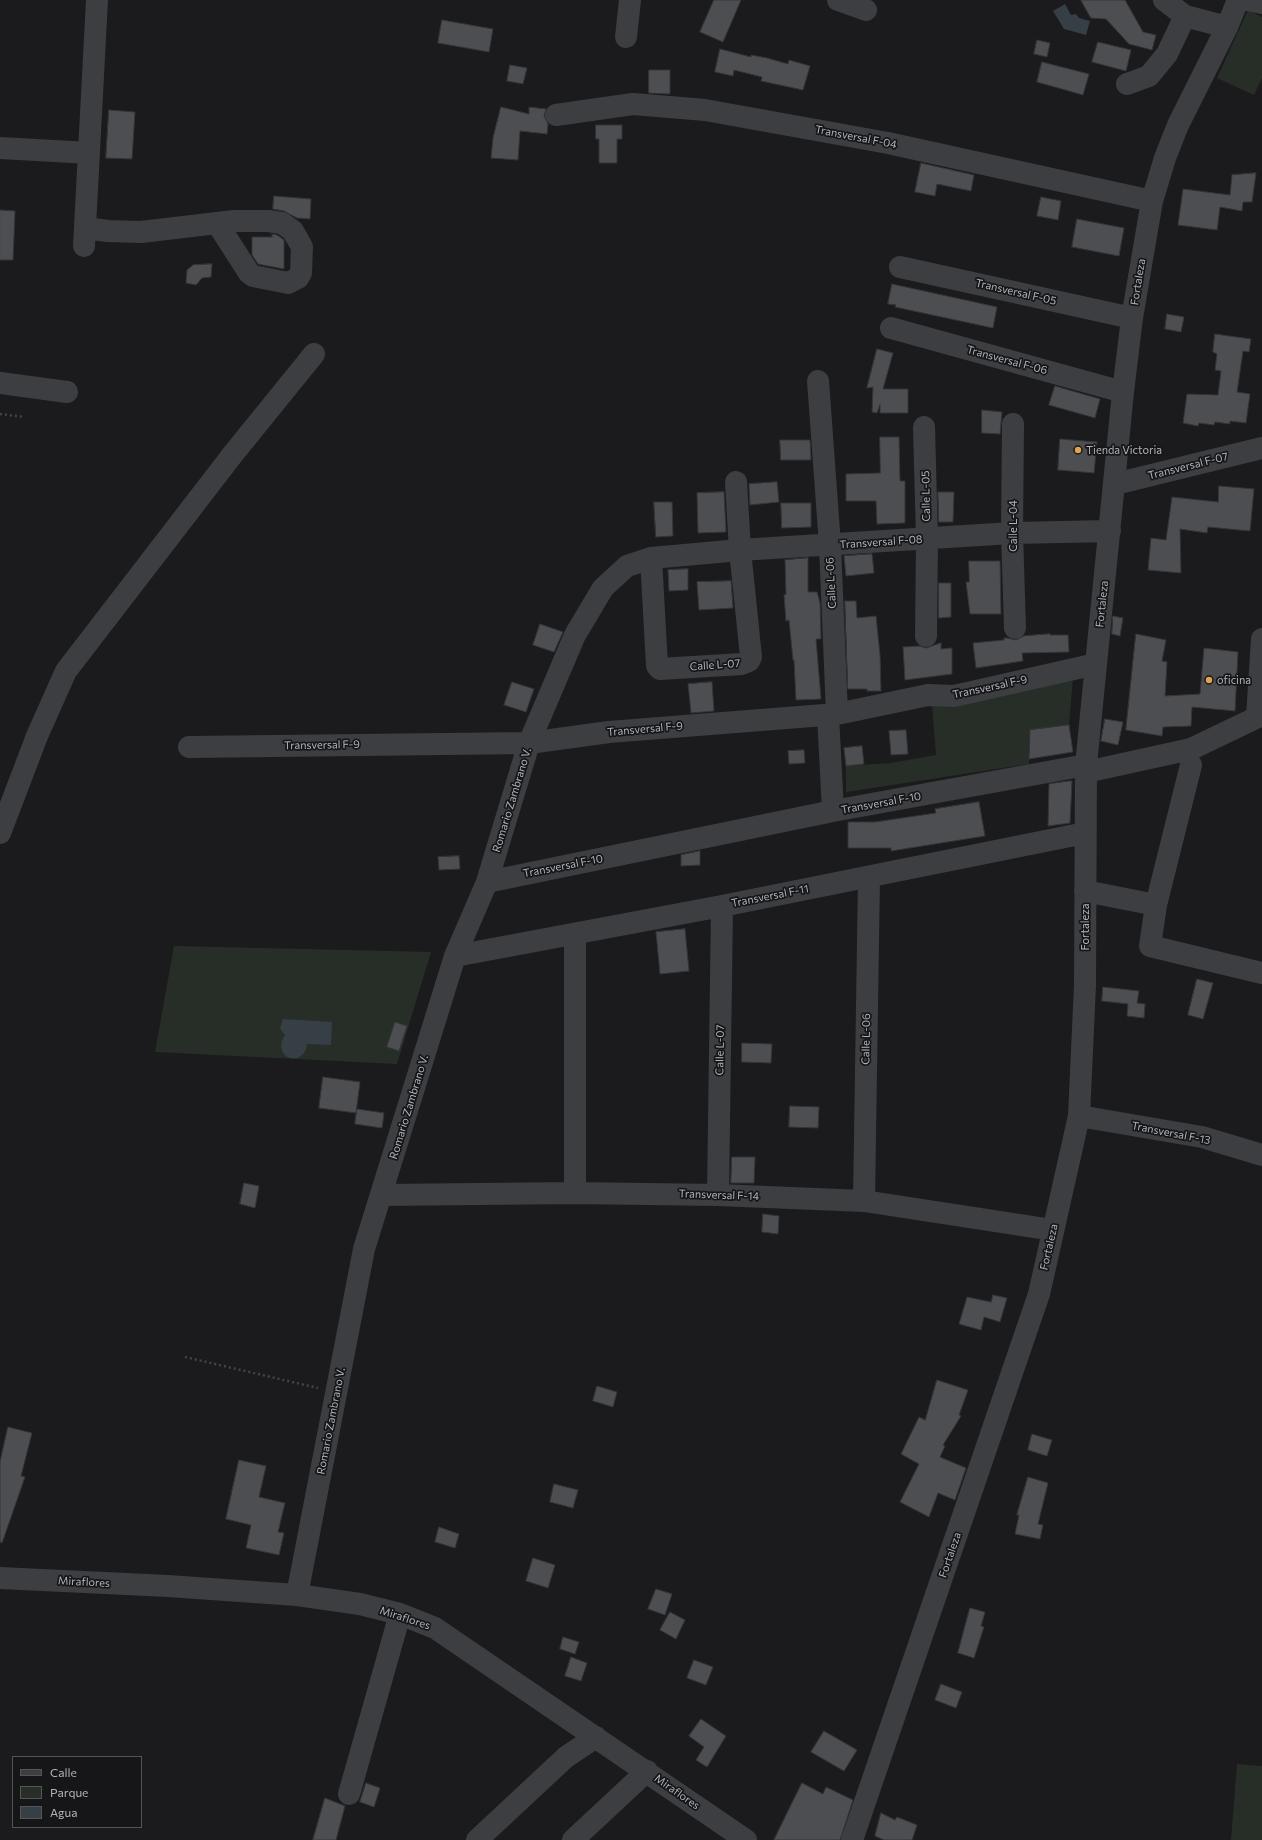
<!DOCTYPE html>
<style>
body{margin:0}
#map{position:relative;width:1262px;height:1840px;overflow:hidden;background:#1b1b1d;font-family:Commissioner,sans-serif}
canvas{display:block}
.legend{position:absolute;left:12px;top:1756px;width:130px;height:72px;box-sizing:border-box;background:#161618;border:1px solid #535559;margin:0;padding:5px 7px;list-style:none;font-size:12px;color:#afb4bb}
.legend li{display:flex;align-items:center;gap:8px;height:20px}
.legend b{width:20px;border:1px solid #535559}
</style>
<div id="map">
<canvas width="1262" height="1840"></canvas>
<ul class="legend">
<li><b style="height:5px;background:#3c3e41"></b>Calle</li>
<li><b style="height:11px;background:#272e28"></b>Parque</li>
<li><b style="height:11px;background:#363f45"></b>Agua</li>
</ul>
</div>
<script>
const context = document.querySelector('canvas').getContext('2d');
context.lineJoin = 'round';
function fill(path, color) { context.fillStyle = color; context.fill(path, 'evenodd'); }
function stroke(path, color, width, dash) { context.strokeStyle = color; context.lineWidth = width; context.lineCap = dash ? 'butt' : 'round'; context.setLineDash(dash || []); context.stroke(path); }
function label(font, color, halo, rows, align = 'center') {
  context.font = font + ' Commissioner,sans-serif'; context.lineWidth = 3.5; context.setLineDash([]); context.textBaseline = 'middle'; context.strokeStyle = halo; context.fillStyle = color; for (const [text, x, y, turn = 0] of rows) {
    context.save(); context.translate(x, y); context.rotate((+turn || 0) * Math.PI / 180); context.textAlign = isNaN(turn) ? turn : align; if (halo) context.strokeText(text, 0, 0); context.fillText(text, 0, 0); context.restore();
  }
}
fill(new Path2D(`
 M1248 10 1262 17V78L1254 95 1217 78Z
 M1073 678 1069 725 1030 730 1029 764 846 792V766L891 763 936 755 932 705Z
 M174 946 431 952 397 1064 155 1052Z
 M1237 1764 1262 1766V1840H1231Z`), '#272e28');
fill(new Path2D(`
 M1065 4 1071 15 1076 14 1079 18 1090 21 1086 35 1064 29 1053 11Z
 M283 1019 332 1022 331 1045 307 1044C306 1055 298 1061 287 1057 280 1051 279 1043 285 1035L280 1028Z`), '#363f45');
const building = new Path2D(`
 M714 0H741L723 42 700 32Z
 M1081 0H1125L1143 32 1156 35 1152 50 1129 44 1106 19 1091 18Z
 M442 20 493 29 489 52 438 43Z
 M1037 40 1050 43 1047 57 1034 54Z
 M1098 42 1131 50 1126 71 1092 62Z
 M720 49 751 57V55L767 58 788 64 789 60 810 66 803 90 761 81 762 77 734 70 733 76 715 72Z
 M1042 62 1089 74 1083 95 1037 82Z
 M510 65 527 68 523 84 507 81Z
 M649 70H670V94L649 93Z
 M501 107 529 114V107L546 109 544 116 548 124 547 134 520 131 518 160 491 158 493 138Z
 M109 110 135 112 132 159 106 158Z
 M596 125H622V139H617V163H599V139H596Z
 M921 163 974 175 971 191 937 184 935 196 915 192Z
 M1256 173 1252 202H1243L1242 211 1220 207 1217 230 1178 225 1183 189 1230 195 1232 175Z
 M274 196 311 199 310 219 297 218 284 211 273 209Z
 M1041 197 1061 201 1058 220 1037 216Z
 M0 210 15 211 13 260H0Z
 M1077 219 1124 228 1119 256 1072 247Z
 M272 234 277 235 284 240V269L258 264 252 255V237H272Z
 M212 264 211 277 202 278 196 285 186 283 187 270 193 265Z
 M892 284 997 307 993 328 895 307 896 305 888 304Z
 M1167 314 1184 317 1181 332 1165 329Z
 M1215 334 1251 339 1249 352 1243 351 1237 392 1250 394 1246 423 1230 421V424L1215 422 1214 425 1199 423 1198 426 1183 423 1187 394 1218 395 1221 371 1215 370 1217 354 1213 352Z
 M877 349 893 353 883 389H908V413H880V404L877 413 872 412 873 387 867 388Z
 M1055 386 1100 399 1095 418 1049 405Z
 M982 410 1002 412 1000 434 982 433Z
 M880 437H899L900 481H905V523L877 524 876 501H846V474L880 473Z
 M1060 439 1097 442 1094 473 1058 470Z
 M780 440H810L811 460H781Z
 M777 482 779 502 750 505 749 484Z
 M1219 486 1254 489 1250 531 1208 527 1207 533 1180 529 1181 573 1148 570 1151 538 1166 540 1172 497 1218 502Z
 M724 492 726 532 698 533 697 493Z
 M938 492H954L953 522H939Z
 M654 502H672L673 536 656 537Z
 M781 503H811V527L782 528Z
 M872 554 874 573 846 576 844 556Z
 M808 558V592H817L820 603 821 639H816L821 699 796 700 794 660H793L789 620 786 621 784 595 786 594 785 560Z
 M969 561H1000L1001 614H970L966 582H969Z
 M688 569V590L669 591 668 570Z
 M731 581 733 608 699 610 697 582Z
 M939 583H951V617L939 618Z
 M845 601H856L857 618 876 616 880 655 881 691H867V689H848Z
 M1113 616 1123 618 1120 636 1112 634Z
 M540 624 563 632 554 652 533 645Z
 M1050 634V635H1068L1069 652 1022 653 1023 661 976 668 973 643 1004 640V638H1007L1016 640 1024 636Z
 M1136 634 1166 640 1162 661 1167 662 1165 696 1200 694 1204 648 1238 652 1235 711 1192 707 1191 726 1163 727 1162 736 1126 730Z
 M941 643V649L952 648V674L905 680 903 647 919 646 926 648Z
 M512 682 534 689 526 712 504 705Z
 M712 682 714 711 691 713 688 684Z
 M1105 719 1123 722 1118 745 1101 741Z
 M1069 725 1073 752 1029 759 1030 730Z
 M906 730 908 754 891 755 889 731Z
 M862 746 864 764 846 766 844 748Z
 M804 750 805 763 789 764 788 751Z
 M1069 781H1072L1070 823 1048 826 1049 784Z
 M979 802 985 836 891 851V848H848V822H875L936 813 935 809Z
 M700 851V865L681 866V855Z
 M459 856 460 869 439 870 438 857Z
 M685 929 689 971 660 974 656 932Z
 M1197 979 1213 983 1203 1019 1188 1015Z
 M1103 987 1139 991 1137 1003 1145 1004 1144 1018 1127 1016 1128 1004 1102 1001Z
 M395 1022 407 1026 399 1051 387 1047Z
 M742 1043 772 1044 771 1063 742 1062Z
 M323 1077 360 1082 356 1113 319 1108Z
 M790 1106 819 1107 818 1128 789 1127Z
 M357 1109 384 1113 382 1128 355 1124Z
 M732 1157H755L754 1183H731Z
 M244 1183 259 1186 255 1208 240 1204Z
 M763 1214 779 1216 778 1234 762 1232Z
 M993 1295 1007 1298 1000 1322 984 1317 981 1330 959 1324 967 1297 991 1302Z
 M937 1380 968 1390 959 1415 961 1416 943 1445 945 1446 940 1457 966 1468 955 1500 938 1493 929 1517 900 1502 919 1464 901 1454 919 1417 925 1420Z
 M597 1386 617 1392 613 1407 593 1401Z
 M8 1427 32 1433 21 1476 25 1477 2 1543 0 1542V1462Z
 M1032 1434 1052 1440 1047 1456 1028 1450Z
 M239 1460 266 1466 259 1497 285 1503 278 1532 284 1533 279 1555 246 1548 251 1525 226 1519Z
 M1028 1477 1048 1483 1038 1524 1043 1525 1040 1539 1015 1534 1019 1515H1017Z
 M554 1484 578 1490 573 1508 550 1502Z
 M439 1527 459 1534 455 1548 435 1542Z
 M533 1558 555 1565 548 1588 526 1581Z
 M656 1589 672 1594 665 1615 648 1609Z
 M970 1608 985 1612 981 1626 984 1627 974 1658 958 1653Z
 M670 1612 685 1620 676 1639 660 1630Z
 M563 1637 579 1642 575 1654 560 1649Z
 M571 1657 587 1663 581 1681 565 1676Z
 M694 1660 713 1667 706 1685 687 1678Z
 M941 1684 962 1692 956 1708 935 1700Z
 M701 1719 726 1736 707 1767 696 1760 704 1747 689 1736Z
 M824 1731 857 1750 844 1771 811 1752Z
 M366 1783 380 1788 374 1807 360 1802Z
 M802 1783 823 1794 826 1787 853 1800 840 1840H774Z
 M325 1798 345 1806 336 1840H313Z
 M881 1813 895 1820 897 1817 917 1825 912 1840H884L875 1836Z`);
fill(building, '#4d4e52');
stroke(building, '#353539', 1);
stroke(new Path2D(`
 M0 414 25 417
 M185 1357 318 1388`), '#434548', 2.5, [2, 3]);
stroke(new Path2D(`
 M838 0 866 10
 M1164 0 1185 16 1227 27
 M1248 0 1262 3
 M626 37 630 0
 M1127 84 1149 76 1167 54 1185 16
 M556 115 633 104 705 110 888 143 1152 201
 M0 148 89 153
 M85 228 108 231 141 232 234 221H268L282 223 293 231 302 247 301 273 298 278 288 283 253 276 249 273 217 223
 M84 246 97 0
 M900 267 1132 318
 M891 328 1123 392
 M818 381 830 545 837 714
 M0 383 67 392
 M1013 424 1012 533 1015 628
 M924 427 927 539 926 636
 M1115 484 1262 448
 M651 558 657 666 660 669 742 664 749 661 751 657 740 550 736 482
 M828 715 833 811
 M1257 717 1262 639
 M189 747 529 743 609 732 837 714 928 695 954 696 1096 664
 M1191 765 1156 905 1150 946 1262 973
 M0 833 37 736 66 671 233 454 314 354
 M487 882 833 811 1086 765V772L1191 749 1262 715
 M1085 891 1156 905
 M455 956 722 906 1085 833
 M1079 1116 1202 1137 1262 1155
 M575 1193V934
 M382 1195 575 1193 718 1195 864 1201 1053 1230
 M718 1195 722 906
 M864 1201 869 877
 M0 1578 168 1586 297 1595 360 1604 400 1614 435 1628 746 1840
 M297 1595 364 1249 455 956 487 882 529 743 575 635 603 588 627 566 651 558 740 550 1012 533 1110 531
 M349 1794 400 1614
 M477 1840 566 1757 596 1737
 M573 1840 647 1771
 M852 1840 1039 1294 1079 1116 1085 985 1086 765 1123 392 1132 318 1152 201 1165 158 1178 125 1227 27 1238 0`), '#3c3e41', 22);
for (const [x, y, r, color] of [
 [1078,450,4,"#dda453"],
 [1209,680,4,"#dda453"]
]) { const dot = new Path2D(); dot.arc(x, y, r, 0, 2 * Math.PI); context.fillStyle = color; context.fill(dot); stroke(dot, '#161618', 1.5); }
label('11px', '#afb4bb', '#161618', [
 ["Transversal F-04",856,137,11],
 ["Fortaleza",1138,282,-81],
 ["Transversal F-05",1016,292,13],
 ["Transversal F-06",1007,360,15],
 ["Transversal F-07",1188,466,-14],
 ["Calle L-05",926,496,-91],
 ["Calle L-04",1013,526,-90],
 ["Transversal F-08",881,542,-4],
 ["Calle L-06",831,583,-93],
 ["Fortaleza",1102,604,-84],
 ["Calle L-07",715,665,-4],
 ["Transversal F-9",990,687,-12],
 ["Transversal F-9",645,729,-5],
 ["Transversal F-9",322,745,-1],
 ["Romario Zambrano V.",512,800,-73],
 ["Transversal F-10",881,803,-10],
 ["Transversal F-10",563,866,-11],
 ["Transversal F-11",770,896,-11],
 ["Fortaleza",1085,927,-90],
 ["Calle L-06",866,1039,-89],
 ["Calle L-07",720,1050,-89],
 ["Romario Zambrano V.",409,1107,-73],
 ["Transversal F-13",1171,1133,11],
 ["Transversal F-14",719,1195,2],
 ["Fortaleza",1049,1247,-77],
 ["Romario Zambrano V.",331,1421,-79],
 ["Fortaleza",950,1555,-71],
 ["Miraflores",84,1582,3],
 ["Miraflores",405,1618,18],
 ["Miraflores",677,1792,35]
]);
label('11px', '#afb4bb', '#161618', [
 ["Tienda Victoria",1086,450],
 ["oficina",1217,680]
], 'left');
</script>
